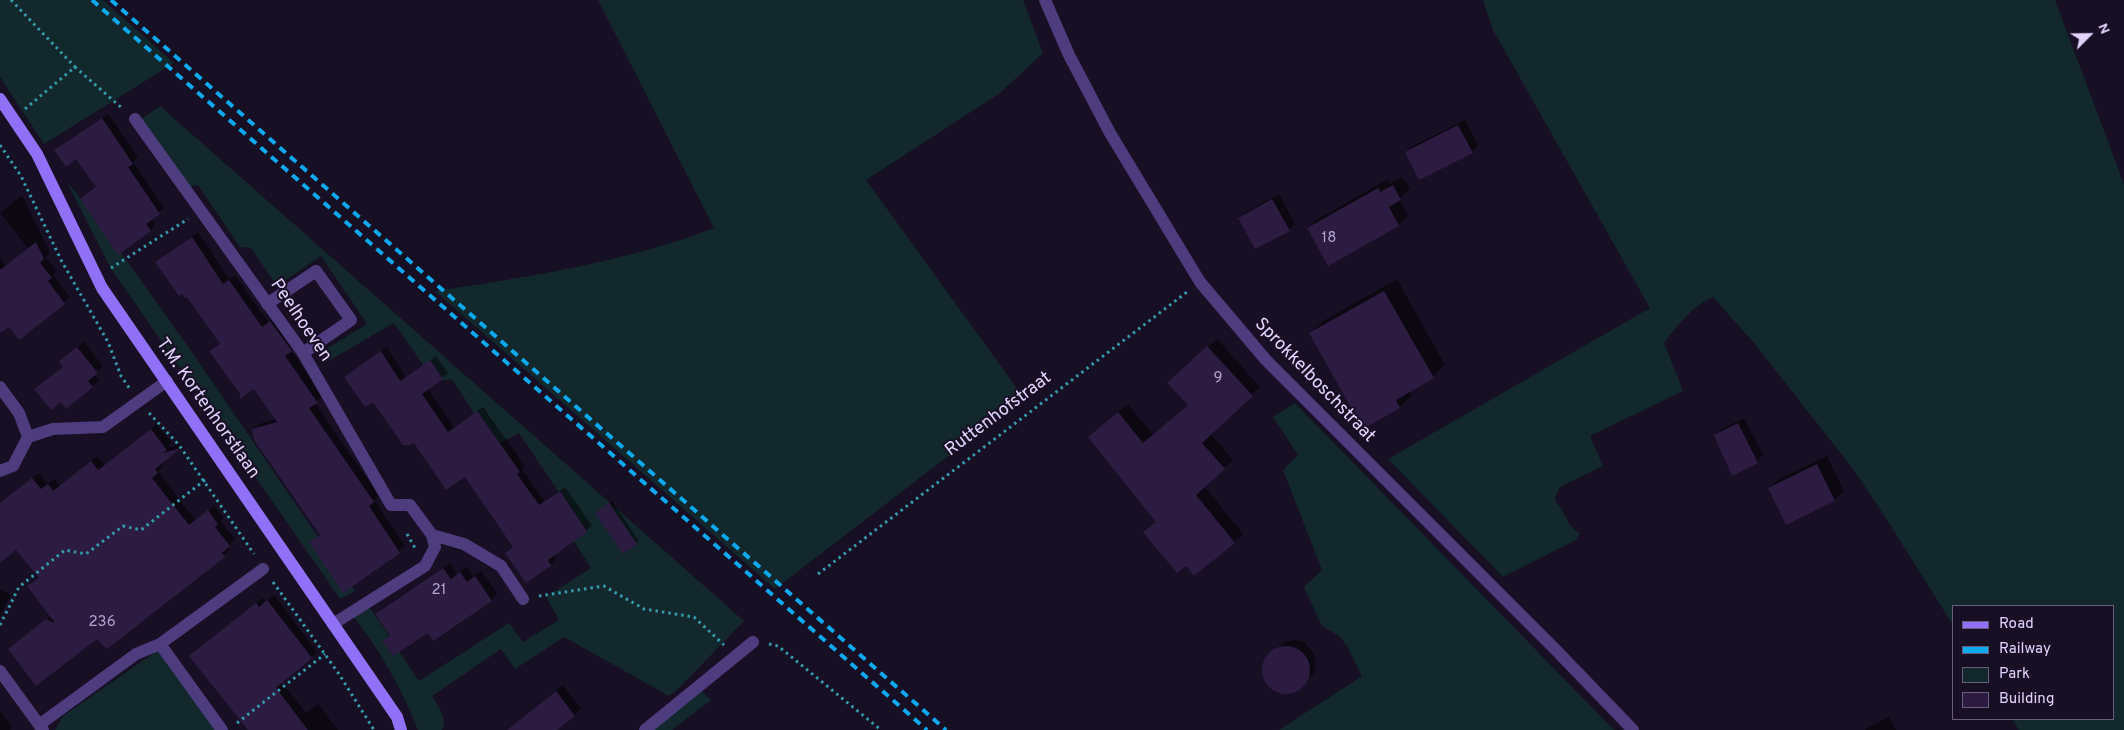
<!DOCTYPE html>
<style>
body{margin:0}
#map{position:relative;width:2124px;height:730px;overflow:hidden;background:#170f23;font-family:Overpass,sans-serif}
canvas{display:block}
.legend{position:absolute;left:1952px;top:605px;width:162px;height:115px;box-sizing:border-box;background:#170f23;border:1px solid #685d7a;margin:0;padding:6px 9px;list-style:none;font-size:15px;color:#e1d3fd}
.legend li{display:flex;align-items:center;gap:10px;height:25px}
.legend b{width:25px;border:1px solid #685d7a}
.north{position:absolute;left:2064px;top:10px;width:50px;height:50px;-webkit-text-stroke:4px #170f23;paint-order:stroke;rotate:67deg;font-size:14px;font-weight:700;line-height:20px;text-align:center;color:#e1d3fd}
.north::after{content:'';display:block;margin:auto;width:18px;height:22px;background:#e1d3fd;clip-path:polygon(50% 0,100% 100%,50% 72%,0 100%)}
</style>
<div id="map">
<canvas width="2124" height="730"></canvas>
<ul class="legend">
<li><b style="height:6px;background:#8f70f7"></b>Road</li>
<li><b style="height:6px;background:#0da9ef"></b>Railway</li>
<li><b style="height:14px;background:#13282c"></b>Park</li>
<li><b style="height:14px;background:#2c1c42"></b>Building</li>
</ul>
<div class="north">N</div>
</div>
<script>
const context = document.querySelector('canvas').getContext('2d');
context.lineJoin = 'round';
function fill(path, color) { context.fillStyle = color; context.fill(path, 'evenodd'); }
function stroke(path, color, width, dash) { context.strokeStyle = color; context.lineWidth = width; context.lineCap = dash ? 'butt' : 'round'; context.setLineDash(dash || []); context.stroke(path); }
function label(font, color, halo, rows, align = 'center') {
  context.font = font + ' Overpass,sans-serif'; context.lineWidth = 4; context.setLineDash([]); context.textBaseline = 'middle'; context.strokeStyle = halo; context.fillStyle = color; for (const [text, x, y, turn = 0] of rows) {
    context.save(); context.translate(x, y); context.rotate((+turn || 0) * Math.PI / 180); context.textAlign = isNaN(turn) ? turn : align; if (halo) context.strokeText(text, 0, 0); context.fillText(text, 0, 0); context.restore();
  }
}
fill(new Path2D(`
 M0 0H103L174 63 44 144 0 77Z
 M598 0H1023L1043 53 1000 93 866 180 1024 398 775 589 435 291C529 277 625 262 714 228Z
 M1483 0H2055L2124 184V730H2019L2012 719H2113V606H1953V625L1880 509 1853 469 1754 343 1713 297C1691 307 1678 325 1664 343L1683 391 1590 436 1603 466 1560 487 1555 497 1556 502C1567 513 1564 524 1580 533L1576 540 1503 577 1388 459 1650 308 1493 30Z
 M160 106 744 621 677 690 669 696 564 637 515 669 501 649 432 696C438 707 448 717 442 730H418C402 689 380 650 353 616L368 605 419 681 509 623 523 642 559 620 546 597 591 568 553 508 564 500 519 433 495 446 452 379 435 382 394 323 325 363 318 354 367 324 321 256 277 286 251 248 240 247 198 185 188 187 140 120Z
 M67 182 96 217 196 358 355 591 340 599 110 267Z
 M1295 403 1614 730H1279L1362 676 1347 646 1339 636 1322 626 1304 587 1322 570 1283 470 1298 455 1273 417Z
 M161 648 223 730H55L63 716Z
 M701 690 711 700 672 730H647Z`), '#13282c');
fill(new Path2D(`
 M108 114 138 157 133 162 164 208 151 219 155 225 150 230 102 185 77 158 61 145Z
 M1465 120 1478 146 1472 152H1406L1413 146Z
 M1402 177 1410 189 1399 199 1408 215 1399 225 1329 264 1308 228 1318 219 1388 179 1390 184Z
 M1279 194 1295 224 1289 230 1240 218 1246 212Z
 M22 195 50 253 45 257 57 271 53 275 70 297 19 338 9 325 0 328V258L6 266 28 248 0 213Z
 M198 232 229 279 235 275 268 322 276 317 297 345 291 350 322 396 315 403 379 496 374 500 405 546 343 591 310 542 320 534 253 429 259 424 277 419 254 387 241 393 211 351 221 342 187 295 157 262Z
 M1397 279 1445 365 1433 377 1409 390 1412 395 1400 407 1364 427 1311 333 1323 321Z
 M1217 339 1260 387 1210 433 1233 460 1204 486 1243 534 1234 542 1186 564 1145 532 1157 521 1089 437 1128 404 1153 435 1189 404 1178 374Z
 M84 342 103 366 94 374 99 380 92 386 61 401 42 383 64 366 67 355Z
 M387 347 406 377 436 356 448 373 428 389 454 427 483 407 525 466 522 469 544 501 565 487 592 526 553 555 556 559 550 565 526 581 507 553 514 546 465 475 414 441 373 400 346 377Z
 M1744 418 1763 455 1757 462 1715 435 1722 429Z
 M157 424 172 443 167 448 184 443 160 463 163 466 158 472 196 521 214 506 224 518 220 521 235 539 227 547 230 550 107 647 97 637 9 649 52 615 29 586 40 577 16 549 0 552V504L39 473 47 484 55 479 60 486 97 456 105 465Z
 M1827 456 1844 491 1835 500 1769 488 1779 479Z
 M612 501 639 541 636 543 599 510Z
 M450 563 457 574 467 567 473 576 481 571 497 593 491 600 428 631 384 641 390 635 377 614 383 608Z
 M0 590 11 595 0 616Z
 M274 595 317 652 281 682 306 713 318 704 338 730H257L191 656 263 598 266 602Z
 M1296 640 1304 642 1314 654 1316 666 1314 673 1295 691 1284 693 1276 691 1267 682 1264 675 1266 659 1285 642Z
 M563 685 581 709 575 715 555 730H507Z
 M0 711 12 727 10 730H0Z
 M1889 717 1896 730H1865L1867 728Z`), '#0007');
fill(new Path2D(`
 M102 118 133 164 128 167 160 214 146 224 151 231 118 255 80 199 96 187 76 159 66 167 54 150Z
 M1458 125 1473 153 1419 180 1405 152Z
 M1393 185 1401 200 1389 207 1399 226 1328 266 1307 228 1378 188 1380 192Z
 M1272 199 1290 231 1255 249 1238 218Z
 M192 237 223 284 229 280 262 327 270 321 292 351 285 356 318 403 309 408 374 502 369 506 400 553 343 593 309 542 320 535 254 440 252 429 277 422 254 389 240 399V394L209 351 220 344 187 297 185 298 182 294 179 296 155 262Z
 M36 242 44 259 40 263 52 278 48 281 65 304 19 340 9 327 0 333V270Z
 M1384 291 1434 378 1396 400 1400 408 1363 429 1309 333Z
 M1207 346 1253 396 1202 443 1225 469 1196 495 1235 543 1194 576 1186 566 1177 573 1143 532 1156 522 1088 437 1118 412 1143 443 1188 405 1167 383Z
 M77 347 98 373 88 381 93 387 66 409 61 402 51 410 34 389 63 367 59 361Z
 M381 351 400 381 430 360 443 379 422 394 448 432 477 411 520 472 517 474 539 505 560 491 587 532 548 560 551 566 526 583 505 553 513 547 465 477 446 490 414 443 410 445H403L373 402 365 407 344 377Z
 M1738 423 1758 463 1732 476 1714 435Z
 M151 429 167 450 163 453 181 448 155 469 158 473 152 478 189 525 208 510 218 524 215 527 230 546 222 553 225 557 107 649 97 639 36 686 8 649 46 619 55 623 27 586 39 578 16 550 0 563V503L32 478 41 489 48 484 53 491 91 461 98 470Z
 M1817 464 1835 501 1786 525 1768 488Z
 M609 503 637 544 623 554 595 513Z
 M443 568 451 579 460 572 467 582 475 576 492 601 433 641 428 633 393 656 382 641 390 636 375 614Z
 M267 600 312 658 276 688 308 730H248L189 656 256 603 259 607Z
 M1262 670a24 24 0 1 1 48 0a24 24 0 1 1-48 0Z
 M556 691 575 716 557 730H507Z`), '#2c1c42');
stroke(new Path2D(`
 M11 0 75 67
 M25 109 75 67 123 109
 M0 145 21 176 61 260 108 342 121 376 130 389
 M111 268 188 219
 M149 413 179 445 254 554
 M407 534 415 548
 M818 574 1187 292
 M273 582 339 674 374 730
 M539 596 604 586 644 609 694 617 724 645
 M0 625 19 587 65 550 86 554 123 526 141 530 205 480
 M769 644 778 646 881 730
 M237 723 325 654`), '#359cae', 3, [2.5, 4]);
stroke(new Path2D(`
 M267 304 316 271 351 320 303 353`), '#4d3d7f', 12);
stroke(new Path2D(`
 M1045 0 1069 55 1110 133 1200 282 1266 360 1553 647 1633 730
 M135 119 303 353 391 505H410L432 535 464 544 501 566 523 599
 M0 387 19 413 28 437
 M0 471 13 466 28 437 53 429 103 427 167 381
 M333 624 425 566 435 547 432 535
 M160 644 222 730
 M0 671 43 730
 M39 725 136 654 160 644 263 569
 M645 730 753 642`), '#4d3d7f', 12);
stroke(new Path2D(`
 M0 99 37 154 102 288 397 717 401 730`), '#8f70f7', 12);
stroke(new Path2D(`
 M92 0 927 730
 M111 0 946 730`), '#0da9ef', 4, [8, 6]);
label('15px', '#b4a5ce', null, [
 ["18",1329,239],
 ["9",1218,379],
 ["21",439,591],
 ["236",102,623]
]);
label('18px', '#e1d3fd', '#170f23', [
 ["Peelhoeven",300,321,56],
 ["Sprokkelboschstraat",1314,381,46],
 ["T.M. Kortenhorstlaan",207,409,55],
 ["Ruttenhofstraat",999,415,-37]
]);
</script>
